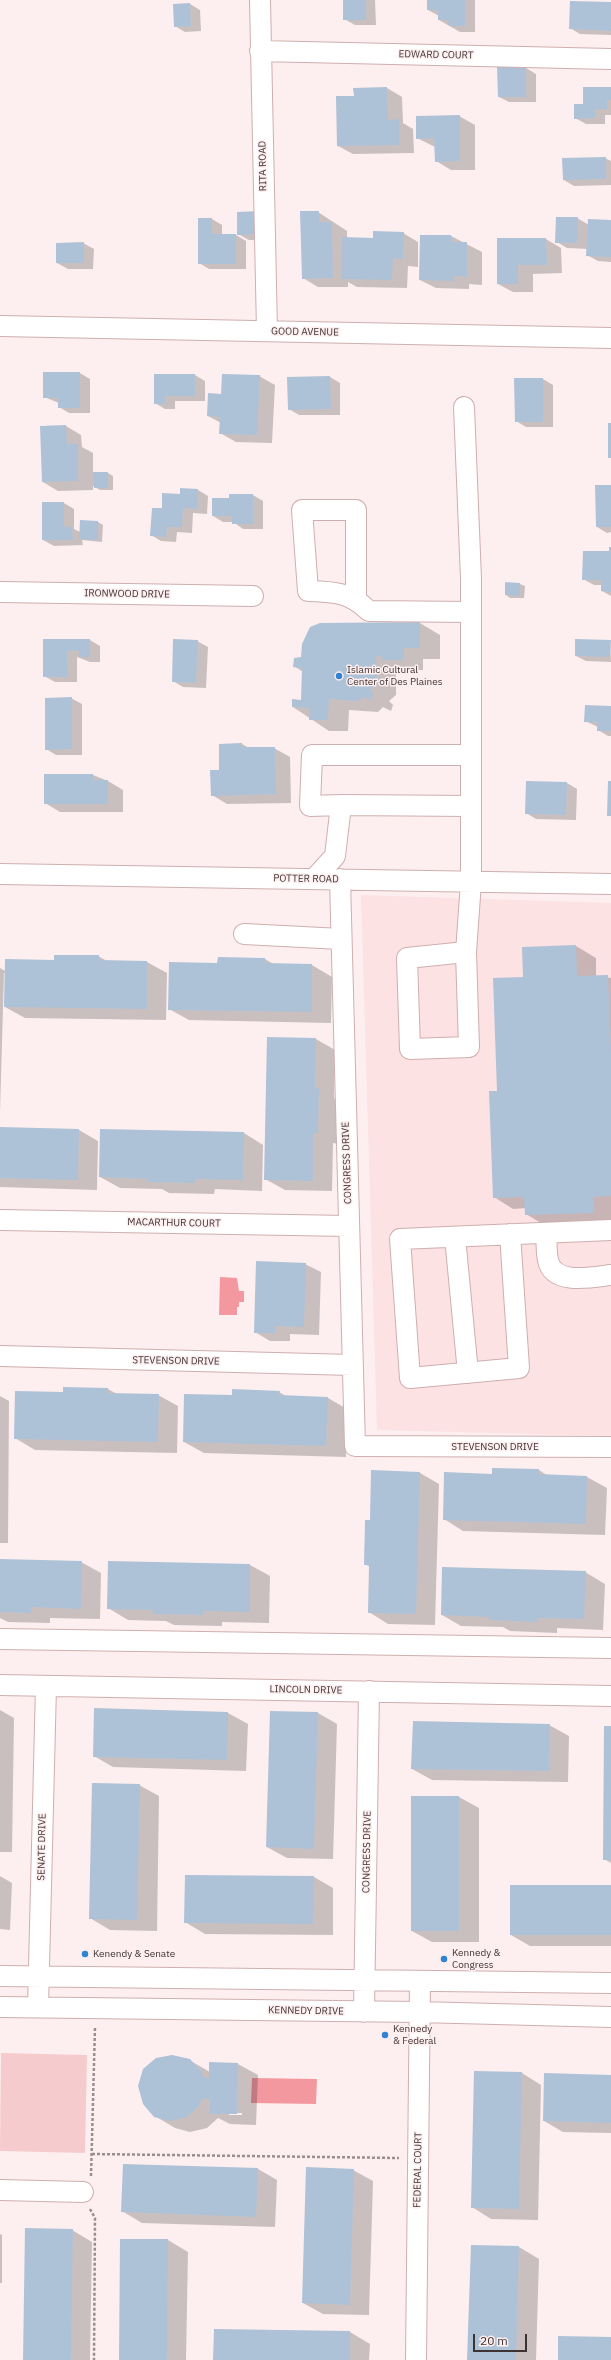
<!DOCTYPE html>
<style>
body{margin:0}
#map{position:relative;width:611px;height:2360px;overflow:hidden;background:#fdefef;font-family:"IBM Plex Sans",sans-serif}
canvas{display:block}
.scale{position:absolute;left:473px;top:2334px;width:54px;height:18px;box-sizing:border-box;border:2px solid #3f3232;border-top:0;padding-left:5px;font-size:12px;line-height:14px;white-space:nowrap;color:#3f3232;-webkit-text-stroke:3px #fdefef;paint-order:stroke}
</style>
<div id="map">
<canvas width="611" height="2360"></canvas>
<div class="scale">20 m</div>
</div>
<script>
const context = document.querySelector('canvas').getContext('2d');
context.lineJoin = 'round';
function fill(path, color) { context.fillStyle = color; context.fill(path, 'evenodd'); }
function stroke(path, color, width, dash) { context.strokeStyle = color; context.lineWidth = width; context.lineCap = dash ? 'butt' : 'round'; context.setLineDash(dash || []); context.stroke(path); }
function label(font, color, halo, rows, align = 'center') {
  context.font = font + ' "IBM Plex Sans",sans-serif'; context.lineWidth = 3; context.setLineDash([]); context.textBaseline = 'middle'; context.strokeStyle = halo; context.fillStyle = color; for (const [text, x, y, turn = 0] of rows) {
    context.save(); context.translate(x, y); context.rotate((+turn || 0) * Math.PI / 180); context.textAlign = isNaN(turn) ? turn : align; if (halo) context.strokeText(text, 0, 0); context.fillText(text, 0, 0); context.restore();
  }
}
fill(new Path2D(`
 M361 895 611 903V1436L377 1430Z`), '#fce2e3');
fill(new Path2D(`
 M1 2053 87 2055 85 2153 0 2151Z`), '#f6cbcd');
fill(new Path2D(`
 M220 1277 237 1278 239 1291H244V1302H239V1307H237V1315H219Z
 M252 2078 317 2079 316 2104 251 2103Z`), '#f3989f');
fill(new Path2D(`
 M344 0H375L376 25H355L344 19Z
 M428 0H475V32H460L439 20V16L428 10Z
 M611 3V35L580 34 570 28Z
 M190 4 200 10 201 31 185 32 175 26Z
 M526 68 536 74V102H509L499 97Z
 M387 88 402 97 403 123 413 129 414 153 353 154 338 146Z
 M611 88V115H605V124H586L575 118 584 105Z
 M459 116 475 125V170H451L436 161 435 147 417 138Z
 M605 158 611 161V185L574 186 564 180Z
 M318 212 347 231V238L374 239 403 233 418 242V267L408 266 407 288 357 287 348 282V287H318L303 278Z
 M270 218 271 240H249L238 234Z
 M577 218 589 225 611 221V262L598 261 587 255 588 249 567 248 557 242Z
 M212 219 222 225V235H236L246 241V269H209L199 263Z
 M451 236 482 252V285L469 284V289L436 288 420 280Z
 M498 239H546L561 248 562 273 533 274V292H513L498 284Z
 M83 243 94 249 93 269H68L57 263Z
 M80 373 90 379V413H69L59 407V403L44 397Z
 M195 375 205 381V401H175V409H165L155 403Z
 M259 376 275 385 272 443 236 442 220 433 221 423 208 416 222 395Z
 M330 377 340 383V415H299L289 409Z
 M543 379 553 385V427H526L516 421Z
 M66 426 81 435 82 447 93 453V473H108L113 476V490H100L93 486V490L58 491 43 482 41 427Z
 M611 486V532L607 533 597 527Z
 M198 490 208 496 207 514 193 513 192 533 177 532 176 542 161 541 151 535 163 509 181 495Z
 M253 495 263 501V529H243L233 522H223L213 516 230 499Z
 M64 503 74 509V529L80 532 81 521 98 522 103 525 102 542 82 540 83 545 54 546 43 540Z
 M611 548V596L602 591V585H594L583 579 610 552Z
 M520 584 525 586 524 598H510L506 595Z
 M420 623 440 635V659H423V670H402L396 667V695L389 701 393 705 391 711 383 707 378 712 349 710 348 731H329L293 707 302 701 303 672 294 666 302 658 321 624Z
 M44 640H90L100 646V662H90L77 657V682H55L44 676Z
 M197 641 208 647 206 688 183 687 173 681Z
 M610 641 611 662 586 661 576 656Z
 M71 698 82 704V755H56L46 749Z
 M611 707V736H608L598 730V727L585 721Z
 M242 744 249 748H274L290 757 291 803 227 804 212 795 220 771Z
 M45 775H93L108 781 123 790V812H60L45 803Z
 M567 783 577 789 576 820 536 819 526 813Z
 M576 946 596 958V976L611 978V1223L546 1226 526 1214V1208L513 1209 494 1197 498 1092 524 978Z
 M98 956 107 961 147 962 167 973 166 1020 25 1018 5 1007V973H4L0 1112V968L5 971 55 961Z
 M265 959 275 965H312L332 977 331 1023 189 1020 169 1009 218 964Z
 M316 1039 335 1050 334 1098 338 1101V1144L333 1143 332 1191 285 1190 265 1179Z
 M0 1128 79 1130 98 1141 97 1190 0 1187Z
 M244 1133 263 1145 262 1191 215 1189 214 1194 169 1193 162 1189 120 1188 100 1177Z
 M305 1264 321 1272 319 1335 290 1334V1341H270L255 1332Z
 M64 1388 108 1389 117 1394 158 1395 178 1406 177 1453 35 1450 15 1438 64 1393Z
 M279 1392 288 1397 328 1398 347 1409 346 1457 204 1453 184 1442 233 1396Z
 M0 1396 9 1401 8 1543H0Z
 M539 1470 548 1476 587 1477 607 1488 605 1535 463 1531 444 1519 493 1475Z
 M420 1473 439 1484 435 1625 388 1624 369 1612 370 1567 365 1564 371 1521Z
 M0 1560 81 1562 101 1573 100 1619 50 1618V1623L8 1622 0 1618Z
 M109 1562 250 1565 270 1576 269 1623 222 1622V1626L174 1625 166 1621 128 1620 108 1608Z
 M585 1572 605 1584 603 1630 557 1628V1633L510 1631 503 1627 461 1626 442 1615Z
 M0 1710 14 1718 12 1852H0Z
 M228 1713 248 1724 246 1771 113 1767 94 1756Z
 M318 1713 337 1724 333 1859 287 1858 267 1847Z
 M549 1725 569 1736 568 1782 432 1780 412 1769Z
 M611 1727V1863L604 1859Z
 M139 1785 159 1796 157 1931 110 1930 90 1918Z
 M412 1797H459L479 1808V1942H432L412 1931Z
 M0 1876 12 1883 10 1930 0 1929Z
 M314 1877 333 1888V1935L205 1934 185 1922Z
 M611 1886V1946H530L511 1935Z
 M189 2060 210 2072V2063L238 2064 258 2075 256 2125 230 2124 218 2118 207 2128 190 2132 175 2128 155 2116ZM229 2113H242V2115H229Z
 M522 2073 541 2085 538 2220 491 2219 472 2207Z
 M611 2076V2133L563 2132 544 2121Z
 M258 2169 277 2180 275 2227 142 2223 122 2211Z
 M353 2170 373 2181 369 2315 323 2314 303 2303Z
 M72 2230 92 2242 90 2360H24Z
 M0 2234 2 2235V2283H0Z
 M168 2240 188 2252 186 2360H120Z
 M472 2246 519 2247 539 2259 536 2360H468Z
 M350 2332 370 2344 369 2360H214Z`), '#0003');
fill(new Path2D(`
 M343 0H366V20H343Z
 M427 0H465V26H449L448 20H438V10H427Z
 M570 1 611 2V31L569 29Z
 M190 3 191 26 174 27 173 4Z
 M497 67H526V97H498Z
 M387 87 388 120 399 119V145L337 146 336 96H354L353 88Z
 M583 87H611V100H607V109H595V118L574 119V104H583Z
 M460 115V161L435 162 434 138 416 139V116Z
 M606 157V179L563 180 562 158Z
 M260 211 261 234 237 235V212Z
 M300 211H319V222H332L333 278 302 279Z
 M556 217H578L577 243H555Z
 M198 218H212V234H236V264H198Z
 M588 219 611 220V257L586 256Z
 M373 231 404 232 403 259 393 258 392 280 341 279 342 237 373 238Z
 M420 235H451V242H467V277L454 276V281L419 280Z
 M497 238H546L547 265H518V284H497Z
 M84 242V263H56V243Z
 M43 372H80V408H58V398H43Z
 M154 374H195V396H165V404H154Z
 M222 374 260 375 257 435 219 434 220 417 207 416 208 393 221 394Z
 M330 376 331 409 288 410 287 377Z
 M514 378H543V422H515Z
 M608 423H611V458H608Z
 M66 425 67 444H78V481L42 482 40 426Z
 M93 472H108V488H94Z
 M595 485H611V527H596Z
 M180 488 198 489 197 509 183 508 182 527H167L166 537 150 536 152 508H162V493L180 494Z
 M229 494H253V524H232V516H212V498H229Z
 M42 502H64V527L72 526 73 540H42Z
 M80 520 98 521V540L79 539Z
 M609 547H611V592L601 591V580H582L583 551H609Z
 M505 582 520 583V596L505 595Z
 M420 622V648H404L403 660H382V656H376L377 684 370 689 373 693 371 700 363 697 358 701 329 699 328 720H309V708L292 707V699L301 700 302 668 293 667 294 658 301 657 302 644 310 627 320 623Z
 M43 639H90V657H79V651H67L68 677H43Z
 M173 639 198 640 196 683 172 682Z
 M575 639 611 640 610 657 575 656Z
 M72 697V749L45 750V698Z
 M585 705 611 706V731H597V722H584Z
 M242 743V747H275L276 794 211 796 210 770H219V744Z
 M44 774H93V780H108V804H44Z
 M526 781 567 782 566 815 525 814Z
 M608 781H611V816H607Z
 M576 945 577 976 608 975 611 1051V1196L593 1197 594 1213 525 1215 524 1197 493 1198 489 1091H497L493 978 523 977 522 947Z
 M54 955H99V960L147 961V1009L4 1007 5 959 54 960Z
 M218 957 265 958V963L312 964V1012L168 1010 169 962 217 963Z
 M267 1037 316 1038 315 1088H319L318 1133H313V1181L264 1180Z
 M0 1127 79 1129 78 1180 0 1178Z
 M100 1129 244 1132 243 1180 195 1179V1183L148 1182V1179L99 1177Z
 M256 1261 306 1263 304 1327 276 1326 275 1333H254Z
 M63 1387 108 1388V1393L159 1394 158 1442 14 1439 15 1391 63 1392Z
 M232 1389 280 1391 279 1395 328 1397 326 1446 183 1442 184 1394 232 1395Z
 M492 1468 539 1469V1474L587 1476 586 1524 443 1520 444 1472 492 1474Z
 M371 1470 420 1472 416 1614 368 1613 369 1565H364L365 1520H370Z
 M0 1559 82 1561 81 1609 31 1607V1613L0 1612Z
 M108 1561 250 1564V1612L203 1611V1615L153 1614V1610L107 1609Z
 M442 1567 586 1571 584 1619 537 1618V1622L489 1620V1617L441 1615Z
 M94 1708 228 1712 227 1760 93 1757Z
 M270 1711 318 1712 314 1849 266 1847Z
 M413 1721 550 1724 549 1771 411 1769Z
 M604 1726H611V1860H603Z
 M92 1783 140 1784 137 1920 89 1919Z
 M411 1796H459V1931H411Z
 M185 1875 314 1876 313 1924 184 1923Z
 M510 1885H611V1935H510Z
 M172 2055 190 2059 201 2071 203 2077 209 2078V2062L238 2063 237 2114H209L210 2099H202L199 2106 187 2117 170 2121 154 2117 143 2104 138 2086 143 2069 156 2058Z
 M474 2071 522 2072 519 2209 471 2208Z
 M544 2073 611 2075V2123L543 2121Z
 M123 2164 258 2168 256 2217 121 2212Z
 M306 2167 354 2169 350 2305 302 2303Z
 M25 2228 73 2229 71 2360H23Z
 M120 2239H168L167 2360H119Z
 M471 2245 519 2246 516 2360H467Z
 M214 2329 350 2331V2360H213Z
 M558 2336 611 2337V2360H558Z`), '#adc1d7');
const minor = new Path2D(`
 M260 0 267 331
 M260 51 611 59
 M0 326 611 338
 M464 407 471 579V755
 M0 592 253 596
 M356 599V510H302L308 591C335 592 349 592 369 611L471 612
 M341 805 310 806 312 755H471V806
 M0 874 611 884
 M314 879 335 856 341 805 471 806V882L466 952 469 1047 410 1049 407 958 466 952
 M340 879 355 1446 611 1447
 M244 934 341 939
 M0 1220 349 1226
 M546 1233C547 1242 546 1252 548 1260 553 1286 593 1277 611 1275
 M510 1234 519 1368 410 1378 400 1239 611 1230
 M455 1237 468 1373
 M0 1356 353 1365
 M0 1639 611 1648
 M0 1685 611 1696
 M0 1976 611 1983
 M0 2007 419 2012 611 2017
 M38 2007 46 1686
 M364 2012 369 1691
 M0 2190 83 2192
 M416 2360 420 1981`);
stroke(minor, '#cfaeaf', 22);
stroke(new Path2D(`
 M92 2154 399 2158
 M91 2176 95 2027
 M90 2209 95 2218 94 2360`), '#9b8d8d', 2.5, [3, 2]);
stroke(minor, '#fff', 20);
for (const [x, y, r, color] of [
 [339,676,4,"#3183d2"],
 [85,1954,4,"#3183d2"],
 [444,1959,4,"#3183d2"],
 [385,2035,4,"#3183d2"]
]) { const dot = new Path2D(); dot.arc(x, y, r, 0, 2 * Math.PI); context.fillStyle = color; context.fill(dot); stroke(dot, '#fdefef', 1.5); }
label('10px', '#3f3232', '#fdefef', [
 ["EDWARD COURT",436,55,1],
 ["RITA ROAD",263,166,-91],
 ["GOOD AVENUE",305,332,1],
 ["IRONWOOD DRIVE",127,594,1],
 ["POTTER ROAD",306,879,1],
 ["CONGRESS DRIVE",347,1163,-92],
 ["MACARTHUR COURT",174,1223,1],
 ["STEVENSON DRIVE",176,1361,1],
 ["STEVENSON DRIVE",495,1447],
 ["LINCOLN DRIVE",306,1690,1],
 ["SENATE DRIVE",42,1847,-89],
 ["CONGRESS DRIVE",367,1852,-89],
 ["KENNEDY DRIVE",306,2011,1],
 ["FEDERAL COURT",418,2170,-89]
]);
label('10px', '#3f3232', '#fdefef', [
 ["Islamic Cultural",347,670],
 ["Center of Des Plaines",347,682],
 ["Kennedy &",452,1953],
 ["Congress",452,1965],
 ["Kenendy & Senate",93,1954],
 ["Kennedy",393,2029],
 ["& Federal",393,2041]
], 'left');
</script>
